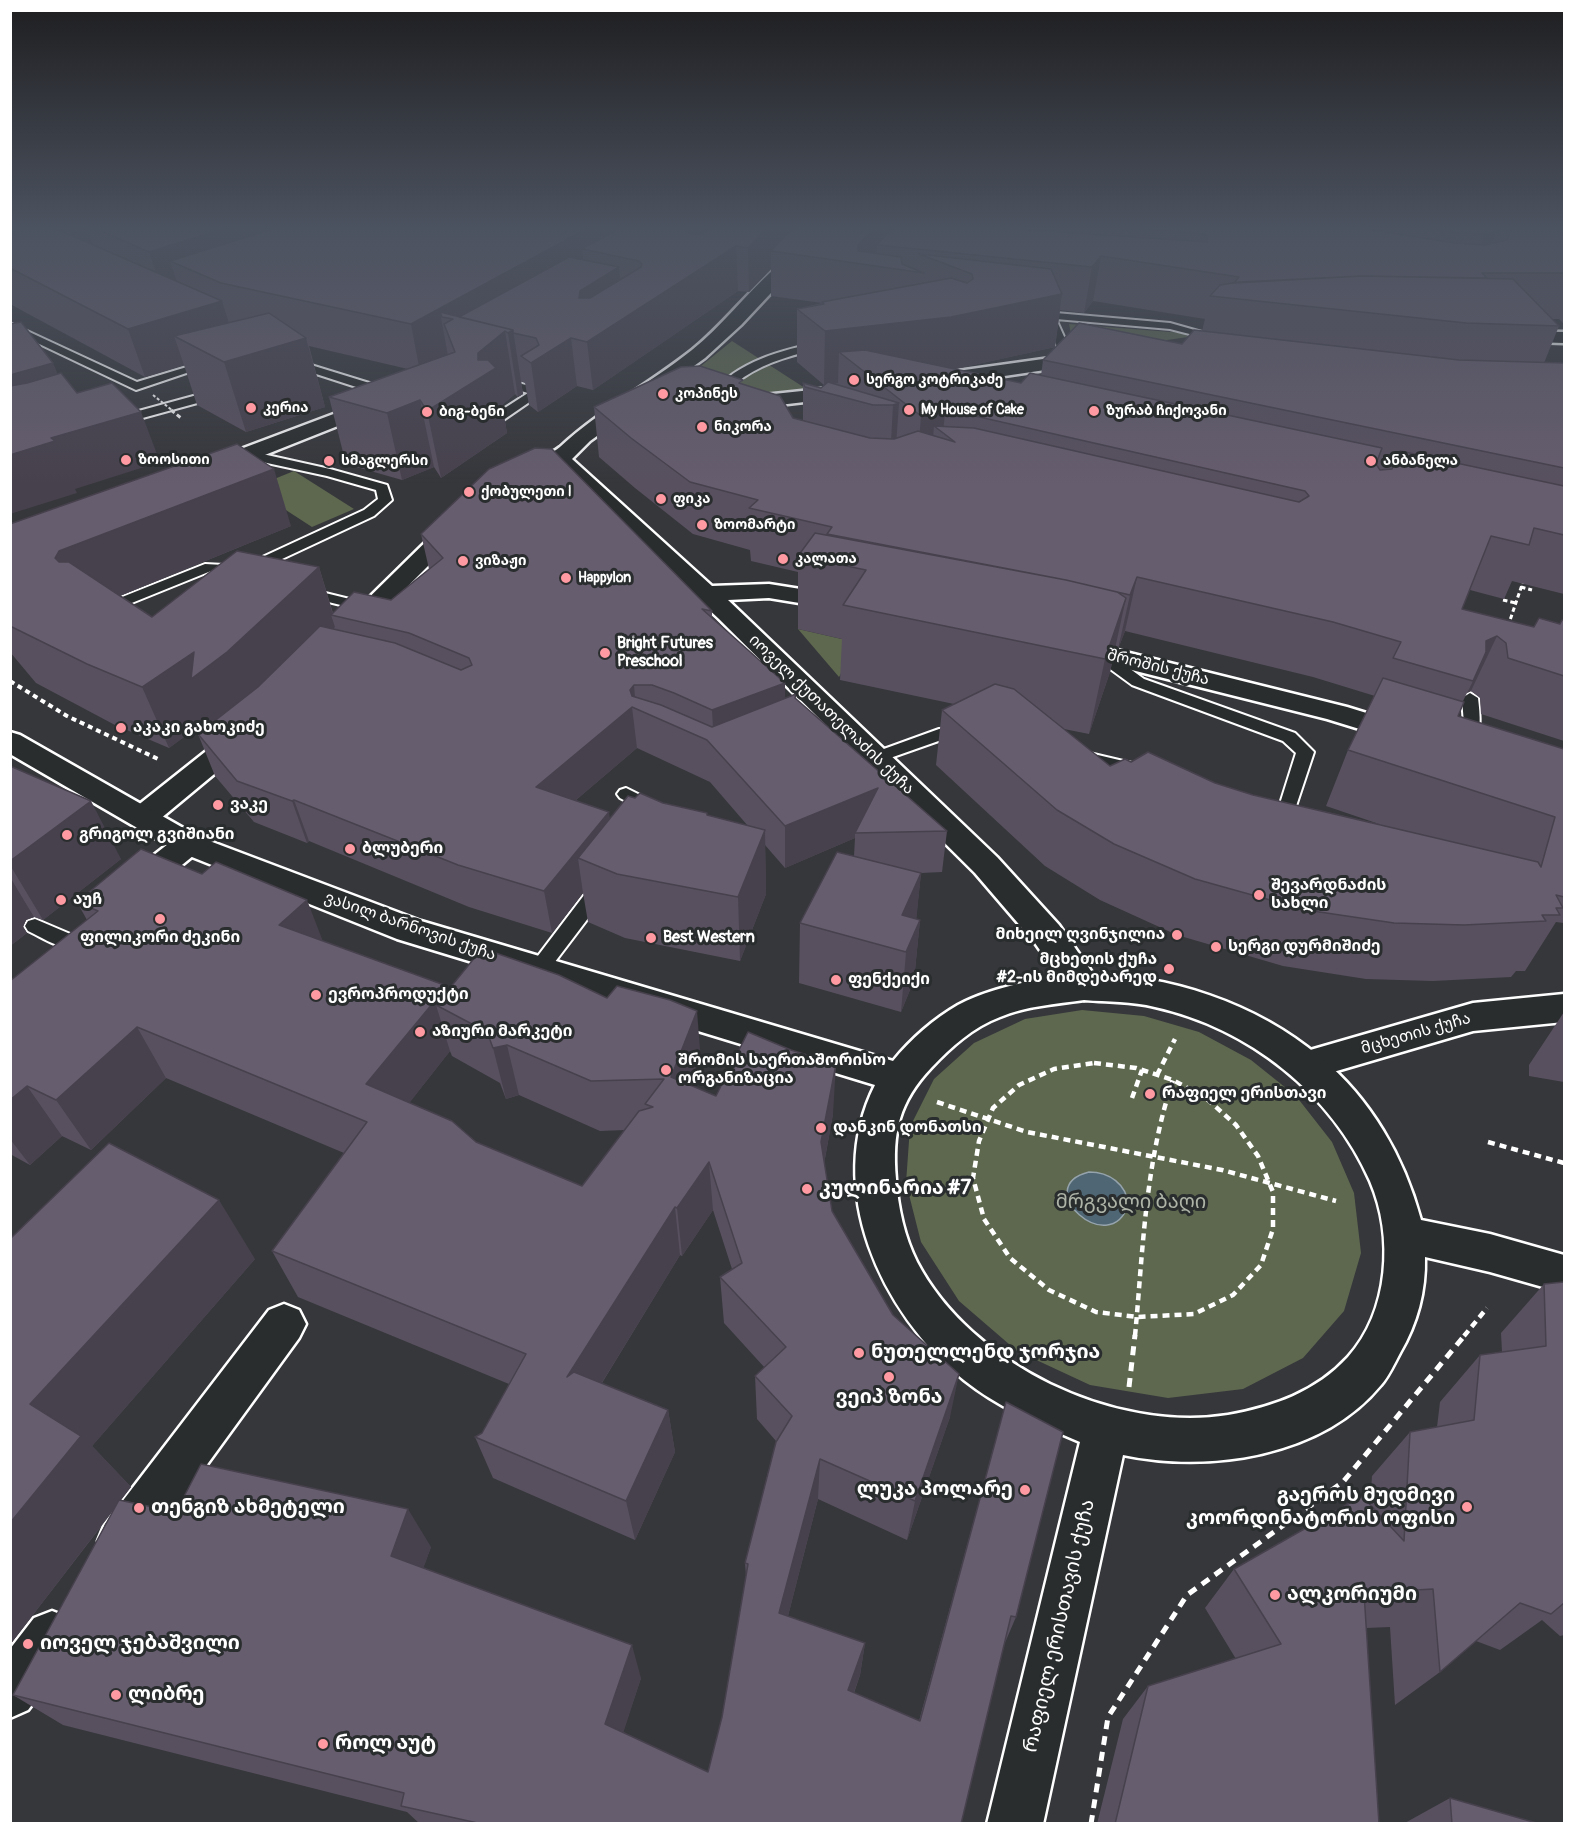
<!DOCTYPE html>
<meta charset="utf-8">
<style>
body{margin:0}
#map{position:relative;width:1575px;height:1834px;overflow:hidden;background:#36373b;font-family:Pangolin,sans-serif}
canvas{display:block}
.frame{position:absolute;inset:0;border:12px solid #fff;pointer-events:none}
</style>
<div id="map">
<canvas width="1575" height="1834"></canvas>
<div class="frame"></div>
</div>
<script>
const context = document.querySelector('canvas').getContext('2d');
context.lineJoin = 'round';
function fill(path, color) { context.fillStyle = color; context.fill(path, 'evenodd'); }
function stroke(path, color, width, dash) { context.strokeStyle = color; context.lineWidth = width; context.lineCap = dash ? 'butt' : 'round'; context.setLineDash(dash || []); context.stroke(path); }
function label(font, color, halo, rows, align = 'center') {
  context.font = font + ' Pangolin,"Noto Sans Georgian",sans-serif'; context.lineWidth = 6; context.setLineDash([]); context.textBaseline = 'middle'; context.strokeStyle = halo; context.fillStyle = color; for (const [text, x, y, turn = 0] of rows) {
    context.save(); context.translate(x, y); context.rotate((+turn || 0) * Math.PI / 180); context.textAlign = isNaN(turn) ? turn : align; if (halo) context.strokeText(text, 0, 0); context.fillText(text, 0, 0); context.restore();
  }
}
fill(new Path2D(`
 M1069 324 1183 333 1188 337 1075 353Z
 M732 341 808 390 727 399 681 382Z
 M294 471 354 509 312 527 252 488Z
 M798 629 859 643 839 677Z
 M1082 1010 1144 1016 1199 1032 1251 1060 1296 1096 1332 1142 1354 1193 1361 1253 1344 1311 1303 1358 1243 1389 1168 1398 1090 1385 1017 1351 959 1301 921 1242 906 1183 910 1127 934 1079 974 1043 1025 1019Z`), '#5e684f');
const water = new Path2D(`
 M1089 1172C1109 1172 1127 1184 1128 1205 1110 1260 1029 1187 1089 1172Z`);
fill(water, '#4f6674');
stroke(water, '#95a3ac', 1.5);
const lane = new Path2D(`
 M1033 311 1170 323 1223 338 1217 341 1170 329 1056 319 1075 361 1069 364 1063 361 1045 318 1033 317 1028 314Z
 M10 323 137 382 210 360 216 363 136 390 10 330Z
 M821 342 827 345 825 347C797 354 768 361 744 377 735 384 724 399 713 397L711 394C738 361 782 350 821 342Z
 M311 365 392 390 394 393 392 396H384L310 372 291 376 285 373Z
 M498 378 542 389 544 392 499 423H491V417L528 393 494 383V379Z
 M219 389 223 390V396L117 425 111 421 113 418Z
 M249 451 330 469 387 485 392 500 374 516 250 574 211 571 107 613H97L94 610 97 607 205 564 243 566 364 510 378 499 376 490 327 476 244 458 243 455 244 452Z
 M301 587 374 605 376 608 369 612 296 594 294 591Z
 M1097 647 1103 649 1144 679 1295 733 1314 752 1288 830H1276L1273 826 1296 753 1283 741 1132 685 1091 655 1089 652Z
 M1470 693 1478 698C1480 715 1482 734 1473 750H1461L1459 746 1464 724 1462 698Z
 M965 727 971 728 973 732 971 736 947 738 876 763 870 762 867 758 870 754 939 729Z
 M1081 751 1136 764 1139 768 1136 772 1130 774 1075 760 1072 756 1075 752Z
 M626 788 662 806 665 810 662 814H650L620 798 617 794 620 790Z
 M601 880 608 882 611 887 608 892 545 975 538 978 531 975 528 970 531 965 594 882Z
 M35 919 75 936 78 941 75 946C60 951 42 937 28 931L25 926 28 921Z`);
const street = new Path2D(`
 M832 227H851L785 278 741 325 705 358 590 441 572 459 712 586 769 584 851 597 855 602 851 607 842 610 769 598 728 600 997 857 1059 925 1096 978 1101 987 1096 996 1084 1000 1072 996 1035 943 975 873 718 618 555 467 542 470 528 478 520 480 512 478 509 473C521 456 545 460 560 447 600 410 649 384 692 350 722 326 745 295 773 270 791 255 813 242 832 227Z
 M1509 331 1564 332V343L1502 341 1500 337 1502 333Z
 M1086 353 1093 355 1096 359 1093 363 936 386 929 384 926 380 929 376 936 374Z
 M849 386 856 388 859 392 856 396 736 410 729 408 726 404 729 400 736 398Z
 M457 517 465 519 469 524 465 529 360 634 351 637 342 634 338 629 342 624 449 519Z
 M1069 638 1347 707 1415 728 1419 734 1415 740 1405 743 1327 719 1060 652 1056 646 1060 640Z
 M244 726 254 729 258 735 254 741 154 824 143 827 132 824 128 817 132 810 234 729Z
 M188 833 199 837 204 844 199 851 144 896 133 899 122 896 117 888 122 880 177 837Z
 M1564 994V1022L1473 1031 1306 1080 1293 1075 1288 1065 1293 1055 1473 1003Z
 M284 1304 299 1310 306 1324 299 1338 139 1558 122 1565 105 1558 98 1541 105 1524 269 1310Z
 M52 1611 70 1618 77 1636 70 1654 28 1710 10 1718V1649L34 1618Z`);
const secondary = new Path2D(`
 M376 398 383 400 386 404 383 408 217 474 209 476 201 474 198 469 201 464Z
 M10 732 20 735 199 837 421 921 893 1061C911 1039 934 1019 958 1005 980 993 1007 986 1031 981 1049 978 1068 974 1085 974 1168 974 1256 1003 1320 1057 1371 1099 1404 1157 1421 1220L1490 1234 1564 1255V1293L1490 1272 1425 1257C1426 1291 1417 1324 1400 1353 1394 1364 1389 1376 1381 1385 1322 1457 1209 1473 1123 1455L1043 1824H987L1080 1442C1040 1425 999 1408 964 1380 881 1313 823 1188 875 1085L397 939 177 851 10 754ZM1084 1000C1108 1002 1132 1001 1155 1007 1249 1028 1331 1093 1370 1181 1394 1237 1389 1311 1348 1357 1316 1392 1273 1407 1228 1415 1114 1433 971 1365 917 1262 904 1236 898 1207 896 1179 892 1132 899 1102 931 1068 951 1047 973 1027 1000 1017 1026 1006 1056 1004 1084 1000Z`);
stroke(lane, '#fff', 4);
stroke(street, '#fff', 5);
stroke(secondary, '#fff', 5);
stroke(new Path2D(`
 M1521 587 1532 590
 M1503 600 1516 603
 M1508 626 1523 582`), '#fff', 3, [4.5, 3]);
stroke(new Path2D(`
 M10 681 67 716 158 759`), '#fff', 4, [5, 4]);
stroke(new Path2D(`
 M1094 1063 1136 1068 1173 1080 1207 1099 1236 1125 1258 1156 1273 1192V1229L1261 1265 1233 1295 1194 1314 1138 1317 1096 1312 1049 1290 1010 1258 984 1219 973 1178 979 1141 993 1108 1019 1085 1054 1069Z
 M1157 1075 1175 1039
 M1132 1098 1142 1070
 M937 1102 1027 1132 1222 1170 1336 1201
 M1488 1142 1564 1163
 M1135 1336C1143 1251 1145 1162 1173 1080
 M1464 1336 1487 1308`), '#fff', 4.5, [7, 5]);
stroke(new Path2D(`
 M1129 1387 1135 1335
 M1091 1824 1108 1717 1187 1595 1343 1482 1465 1335`), '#fff', 5, [9, 7]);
fill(lane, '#2a2d2e');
fill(street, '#2a2d2e');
fill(secondary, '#2a2d2e');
stroke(new Path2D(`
 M153 395 173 411`), '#fff', 2, [3, 2]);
stroke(new Path2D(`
 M171 410 181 418`), '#fff', 3, [4.5, 3]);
fill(new Path2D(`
 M10 227H1564V324L1559 319H1552L1559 326 1544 363H1564V594L1512 581 1504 599 1470 590 1462 609 1534 627 1560 624 1564 620V741L1481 714 1480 698 1471 691 1467 693 1463 701 1458 716 1564 749V923L1556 922 1525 971H1516L1511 977 1433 981 1366 979 1283 966 1177 935 1100 900 1045 866 936 765 942 710 954 704 840 680 842 639 798 629V572L751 561 750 550 693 534 635 488 599 457 594 407 743 384 793 418 803 421V383L821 388 824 385 797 362V309L822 303 771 296V269L749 292 738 291 593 390 577 386 538 412 529 405 525 383 521 381 523 394 518 397 515 394 502 405 507 433 441 478 434 467 402 480 346 464 329 397 408 369 309 346 325 407 246 432 197 405 184 365 145 377 10 304ZM1093 301 1205 319 1202 331 1182 344 1043 360 1041 376 1021 383 955 369 1055 347 1060 310 1084 313ZM1125 631 1313 677 1375 696 1348 750 1326 806 1379 824 1253 795 1215 783 1131 762 1110 766 1064 729 1089 734 1110 672 1115 649H1118Z
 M10 524 291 526 120 596 152 617 319 567 333 613 391 600 429 569 421 534 712 611V618L785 683V699H796L947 831 942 872 921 873 916 919 920 920 914 980 901 1012 799 983 800 923 854 856 855 838 785 868 765 845 766 894 740 961 625 938 588 922 583 893 552 933 469 907 309 841 307 843 254 822 215 776 198 734 209 725 207 720 169 748 115 725 36 683 10 652ZM637 748 710 782 748 826 708 816 663 803 635 798 610 818 576 800Z
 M10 766 121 859 43 920 34 917 26 920 23 927 27 933 10 946Z
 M77 902 323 941 448 991 701 1062 692 1086 716 1096 833 1114 824 1164 832 1211 950 1417 907 1540 818 1499 788 1616 865 1643 860 1675 854 1693 919 1721 1006 1402 1016 1617 1004 1645 961 1824H420L407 1812 63 1725 13 1695 113 1511 12 1642 10 1239 255 1259 92 1446 131 1487 121 1500 176 1512 431 1547 423 1568 641 1678 623 1732 708 1772 722 1717 746 1576 745 1563 776 1441 757 1419 755 1376 765 1368 724 1323 720 1277 732 1269 713 1210 682 1256 680 1255 602 1383 668 1410 675 1452 635 1540 493 1478 475 1437 482 1433 509 1384 298 1297 272 1251 344 1153 166 1078 91 1150 62 1136 30 1165 10 1154V981L87 920ZM450 1051 452 1056 500 1083 506 1099 519 1095 600 1131 625 1130 582 1186 476 1142 409 1103Z
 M1564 1012V1082L1529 1076V1065Z
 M1564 1282V1635L1560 1636 1542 1620 1500 1650 1476 1641 1440 1672 1395 1705 1390 1627 1366 1628 1379 1824H1097L1123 1719 1148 1686 1236 1659 1205 1608 1234 1569 1370 1505 1372 1476 1410 1432 1437 1427 1440 1402 1480 1355 1502 1352 1501 1333 1544 1284Z
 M1450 1798 1540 1824H1403Z`), '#58505f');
fill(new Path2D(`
 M68 227H86L96 253 80 259Z
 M229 227H376L170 261 180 291 164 297 149 252Z
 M590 227H671L582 249 585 277 453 319 440 312 448 356 420 372 411 324Z
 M690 227H732L736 246 738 291 593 390 587 342Z
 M768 227H828L771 251V269L749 292 748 248Z
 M875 227H894L877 245 876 266 857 263 858 245Z
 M1498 227 1480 276 1469 279 1485 234Z
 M1101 256 1093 301 1084 313 1092 267Z
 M619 267 623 313 579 298 580 291Z
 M1062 294 1055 347 946 371 839 352 838 383 824 385 825 331Z
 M222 301 237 348 174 336 184 365 145 377 128 329Z
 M513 330 523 394 518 397 508 333Z
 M505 331 515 394 502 405 507 433 441 478 427 411 478 360V353Z
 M306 338 325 407 246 432 224 362Z
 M571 338 577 386 538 412 531 363Z
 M53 363 74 412 10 429V375Z
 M420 400 434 467 402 480 387 413Z
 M899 403 894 475 889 478 893 405Z
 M141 412 160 462 75 489 77 493 10 514V455L51 438Z
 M945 413 943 433 934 426 931 464 917 466 921 416Z
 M274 469 291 526 85 610 55 558 59 551Z
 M319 567 333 615H331L335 627 249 712 215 740 207 720 169 748 142 687Z
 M1137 577 1125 631 1118 649 1130 595Z
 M1126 598 1110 672 1089 734 1105 659Z
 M1497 636 1471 691 1467 693 1473 681 1486 641Z
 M785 683V724L714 747 712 710Z
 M634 685 636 709 632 707 637 748 543 828 536 787Z
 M878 788 855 833V838L785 868V826Z
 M294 800 309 841 307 843 292 801Z
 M91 801 121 859 43 920 10 865V861Z
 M609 812 615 853 578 858 583 893 552 933 544 891Z
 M765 830 766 894 740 961 738 897Z
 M921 873 915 933 902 915Z
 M10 877 34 917 26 920 23 927 27 933 10 946Z
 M307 900 327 952 279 925Z
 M920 920 914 980 901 1012 906 952Z
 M447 986 455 1015 436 1005 450 1051 385 1134 366 1084Z
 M697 1011 701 1062 676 1127 671 1077Z
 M137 1027 166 1078 91 1150 56 1100Z
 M507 1045 519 1095 506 1099 493 1048Z
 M836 1064 833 1114 819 1191 821 1142Z
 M27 1086 62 1136 30 1165 10 1139V1100Z
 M709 1162 713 1210 682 1256 677 1208Z
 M219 1200 255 1259 92 1446 131 1487 12 1642 10 1641V1523L30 1404Z
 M675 1207 680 1255 579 1420 567 1377Z
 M959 1374 950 1417 907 1540 915 1501Z
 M668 1410 675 1452 635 1540 626 1501Z
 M820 1459 818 1499 780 1647 779 1613Z
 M408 1509 431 1547 415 1592 391 1556Z
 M865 1643 860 1675 844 1720 848 1690Z
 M632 1645 641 1678 617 1752 605 1724Z`), '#47414d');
const building = new Path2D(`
 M10 227H52L222 301 128 329 10 268Z
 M92 227H229L149 252Z
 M279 227H590L411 324 221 283 170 261Z
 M622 227H690L688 232 691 234H700L714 227H768L748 248 736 246 587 342 571 338 531 363 521 356 539 345 536 338 513 333V330L459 317 569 257 619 267 580 291 579 298H590L641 267 642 264 639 261 582 249Z
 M797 227H875L858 245V251L901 257 902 264 924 273 771 251 786 235Z
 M893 227H986L1207 242V235L1202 234 1116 227H1353L1455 243 1485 245 1507 240 1512 227H1564V273H1482L1487 278 1362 276 1234 283 1239 277 1101 256 1092 267 877 245Z
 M1422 227H1498L1497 232 1485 234 1456 233Z
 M919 254 1051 269 1062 294 951 317 825 331 797 309 824 304 822 302 951 278 967 283 973 279 972 274Z
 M1362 276 1513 279 1559 326 1466 323 1210 296 1220 285 1239 282Z
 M440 312 513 330 508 333 505 331 478 353V360H488L496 368 427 411 420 400 387 413 329 397 455 352 444 324 453 319 442 317Z
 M269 313 306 338 224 362 174 336Z
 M21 322 53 363 10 375V324Z
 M1079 323 1182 344 1194 330 1459 360 1564 363V468L1043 360Z
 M865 350 1021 383 1030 373 1382 448 1376 464 1380 470 1392 469 1400 451 1564 486V535L1534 528 1529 545 1491 536 1462 609 1534 627 1539 618 1560 624 1562 620H1564V676L1508 658 1506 643 1497 636 1486 641V652L1473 681 1393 658 1401 642 1333 622 1137 577 1130 595 1066 580 827 534 832 527 749 508 758 500 690 482 631 438 594 407 681 367 700 366 743 380 739 383 780 396 793 418 870 438 894 439 918 431 955 442 934 426 974 428 1299 502 1309 496 1305 491 975 416 945 413 921 416 839 352Z
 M61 373 77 393 112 383 141 412 51 438 55 441 10 455V386L27 383Z
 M828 382 899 403 893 405H873L805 387 803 383 821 388Z
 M237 444 274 469 59 551 55 558 59 562H69L152 617 237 551 319 567 227 652 191 679 194 652 142 687 87 664 10 626V524Z
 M535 448 552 449 712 611 702 609 785 683 712 710 674 693 652 685H634L630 690 632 696 661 705 712 727 796 694 795 698 947 831 855 833 878 788 785 826 707 740 632 707 536 787 609 812 544 891 458 865 294 800 292 801 237 781 198 734 258 687 320 626 395 643 461 670 472 665 469 658 409 633 331 615 354 592 391 600 443 558 421 534 489 469Z
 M815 533 1066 580 1117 592 1126 598 1105 659 843 605 866 570 798 556Z
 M1383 678 1464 702 1458 716 1564 749V897L1556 895 1563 908H1556L1560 915H1542L1546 921 1464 925 1394 923 1306 910 1195 879 1114 844 1057 810 942 710 995 684 1014 689 1110 766 1125 759 1131 762 1148 752 1215 783 1253 795 1538 862 1541 867 1555 817 1348 750Z
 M10 766 91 801 10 861Z
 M640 793 663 803 707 813V815L765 830 738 897 617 874 578 858 628 796 635 798Z
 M141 849 202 874 216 862 307 900 279 925 447 986 366 1084 452 1121 476 1142 582 1186 639 1111 653 1107 645 1104 664 1079 591 1081 507 1045 493 1048 487 1032 436 1005 476 956 487 950 559 975 607 998 617 986 670 1000 697 1011 671 1077 716 1096 748 1032 791 1050 836 1064 821 1142 832 1211 893 1315 959 1374 915 1501 820 1459 779 1613 865 1643 848 1690 920 1721 1006 1402 1063 1432 1016 1617 1011 1616 961 1824H482L401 1806 404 1793 13 1695 119 1500 176 1512 201 1464 408 1509 391 1556 632 1645 605 1724 708 1772 722 1717 748 1564 745 1563 776 1442 792 1416 755 1376 786 1347 720 1277 742 1263 709 1162 677 1208 675 1207 567 1377 574 1372 668 1410 626 1501 475 1437 482 1433 526 1354 272 1251 367 1122 137 1027 56 1100 27 1086 10 1100V981L98 911 77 902Z
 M837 852 921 873 902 915 920 920 906 952 800 923Z
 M109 1143 219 1200 30 1404 81 1436 10 1523V1239Z
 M1564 1282V1603L1551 1614 1520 1603 1440 1672 1433 1589 1364 1593 1379 1824H1115L1148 1686 1281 1644 1234 1569 1362 1496 1404 1541 1410 1432 1474 1420 1480 1355 1546 1346 1544 1284Z
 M1450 1798 1540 1824H1452Z`);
fill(building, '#665d6e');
stroke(building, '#47414d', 1.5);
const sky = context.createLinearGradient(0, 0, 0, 484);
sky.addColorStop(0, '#1e1e20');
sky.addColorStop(0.47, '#4c5360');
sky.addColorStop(1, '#4c536000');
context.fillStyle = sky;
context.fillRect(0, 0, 1575, 484);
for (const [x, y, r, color] of [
 [854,380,6,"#ff9aa2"],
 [663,394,6,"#ff9aa2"],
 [251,408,6,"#ff9aa2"],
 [909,410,6,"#ff9aa2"],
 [1094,411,6,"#ff9aa2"],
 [427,412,6,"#ff9aa2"],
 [702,427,6,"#ff9aa2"],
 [126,460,6,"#ff9aa2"],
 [329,461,6,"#ff9aa2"],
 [1371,461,6,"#ff9aa2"],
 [469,492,6,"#ff9aa2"],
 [661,499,6,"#ff9aa2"],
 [702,525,6,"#ff9aa2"],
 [783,559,6,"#ff9aa2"],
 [463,561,6,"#ff9aa2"],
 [566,578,6,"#ff9aa2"],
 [605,653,6,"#ff9aa2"],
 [121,728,6,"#ff9aa2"],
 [218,805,6,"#ff9aa2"],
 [67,835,6,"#ff9aa2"],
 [350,849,6,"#ff9aa2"],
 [1259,895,6,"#ff9aa2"],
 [61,900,6,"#ff9aa2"],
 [160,919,6,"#ff9aa2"],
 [1177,935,6,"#ff9aa2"],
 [651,938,6,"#ff9aa2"],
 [1216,947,6,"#ff9aa2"],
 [1169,969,6,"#ff9aa2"],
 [836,980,6,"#ff9aa2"],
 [316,995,6,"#ff9aa2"],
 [420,1032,6,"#ff9aa2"],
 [666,1070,6,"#ff9aa2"],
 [1150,1094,6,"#ff9aa2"],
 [821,1128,6,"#ff9aa2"],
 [807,1189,6,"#ff9aa2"],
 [859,1353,6,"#ff9aa2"],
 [889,1377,6,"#ff9aa2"],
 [1025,1490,6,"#ff9aa2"],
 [1467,1507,6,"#ff9aa2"],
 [139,1508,6,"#ff9aa2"],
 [1275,1595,6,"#ff9aa2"],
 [28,1644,6,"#ff9aa2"],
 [116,1695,6,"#ff9aa2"],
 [323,1744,6,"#ff9aa2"]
]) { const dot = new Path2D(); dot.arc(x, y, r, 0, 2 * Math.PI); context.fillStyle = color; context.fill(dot); stroke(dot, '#2a2d2e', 2); }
label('bold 14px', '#fff', '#2a2d2e', [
 ["სერგო კოტრიკაძე",866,380],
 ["კოპინეს",675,394],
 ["კერია",263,408],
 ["My House of Cake",921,410],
 ["ზურაბ ჩიქოვანი",1106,411],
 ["ბიგ-ბენი",439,412],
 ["ნიკორა",714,427],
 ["ზოოსითი",138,460],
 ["სმაგლერსი",341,461],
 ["ანბანელა",1383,461],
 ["ქობულეთი I",481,492],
 ["ფიკა",673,499],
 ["ზოომარტი",714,525],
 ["კალათა",795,559],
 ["ვიზაჟი",475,561],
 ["Happylon",578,578]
], 'left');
label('bold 16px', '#fff', '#2a2d2e', [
 ["Bright Futures",617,644],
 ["Preschool",617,662],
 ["აკაკი გახოკიძე",133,728],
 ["ვაკე",230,805],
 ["გრიგოლ გვიშიანი",79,835],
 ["ბლუბერი",362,849],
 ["შევარდნაძის",1271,886],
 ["სახლი",1271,904],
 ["აუჩ",73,900],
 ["მიხეილ ღვინჯილია",1165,935,"right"],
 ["ფილიკორი ძეკინი",160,938,"center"],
 ["Best Western",663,938],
 ["სერგი დურმიშიძე",1228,947],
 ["მცხეთის ქუჩა",1157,960,"right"],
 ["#2-ის მიმდებარედ",1157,978,"right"],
 ["ფენქეიქი",848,980],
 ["ევროპროდუქტი",328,995],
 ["აზიური მარკეტი",432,1032],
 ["შრომის საერთაშორისო",678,1061],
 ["ორგანიზაცია",678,1079],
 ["რაფიელ ერისთავი",1162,1094],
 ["დანკინ დონათსი",833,1128]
], 'left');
label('16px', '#fff', '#2a2d2e', [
 ["შროშის ქუჩა",1158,668,14],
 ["იოველ ქუთათელაძის ქუჩა",831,715,44],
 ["ვასილ ბარნოვის ქუჩა",410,927,19],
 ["მცხეთის ქუჩა",1416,1034,-16]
]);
label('bold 20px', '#fff', '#2a2d2e', [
 ["კულინარია #7",819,1189],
 ["ნუთელლენდ ჯორჯია",871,1353],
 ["ვეიპ ზონა",889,1398,"center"],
 ["ლუკა პოლარე",1013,1490,"right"],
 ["გაეროს მუდმივი",1455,1496,"right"],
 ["კოორდინატორის ოფისი",1455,1519,"right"],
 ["თენგიზ ახმეტელი",151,1508],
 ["ალკორიუმი",1287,1595],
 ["იოველ ჯებაშვილი",40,1644],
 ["ლიბრე",128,1695],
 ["როლ აუტ",335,1744]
], 'left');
label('20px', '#aeb4a7', '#2a2d2e', [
 ["მრგვალი ბაღი",1131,1203]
]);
label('20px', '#fff', '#2a2d2e', [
 ["რაფიელ ერისთავის ქუჩა",1060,1626,-77]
]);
</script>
